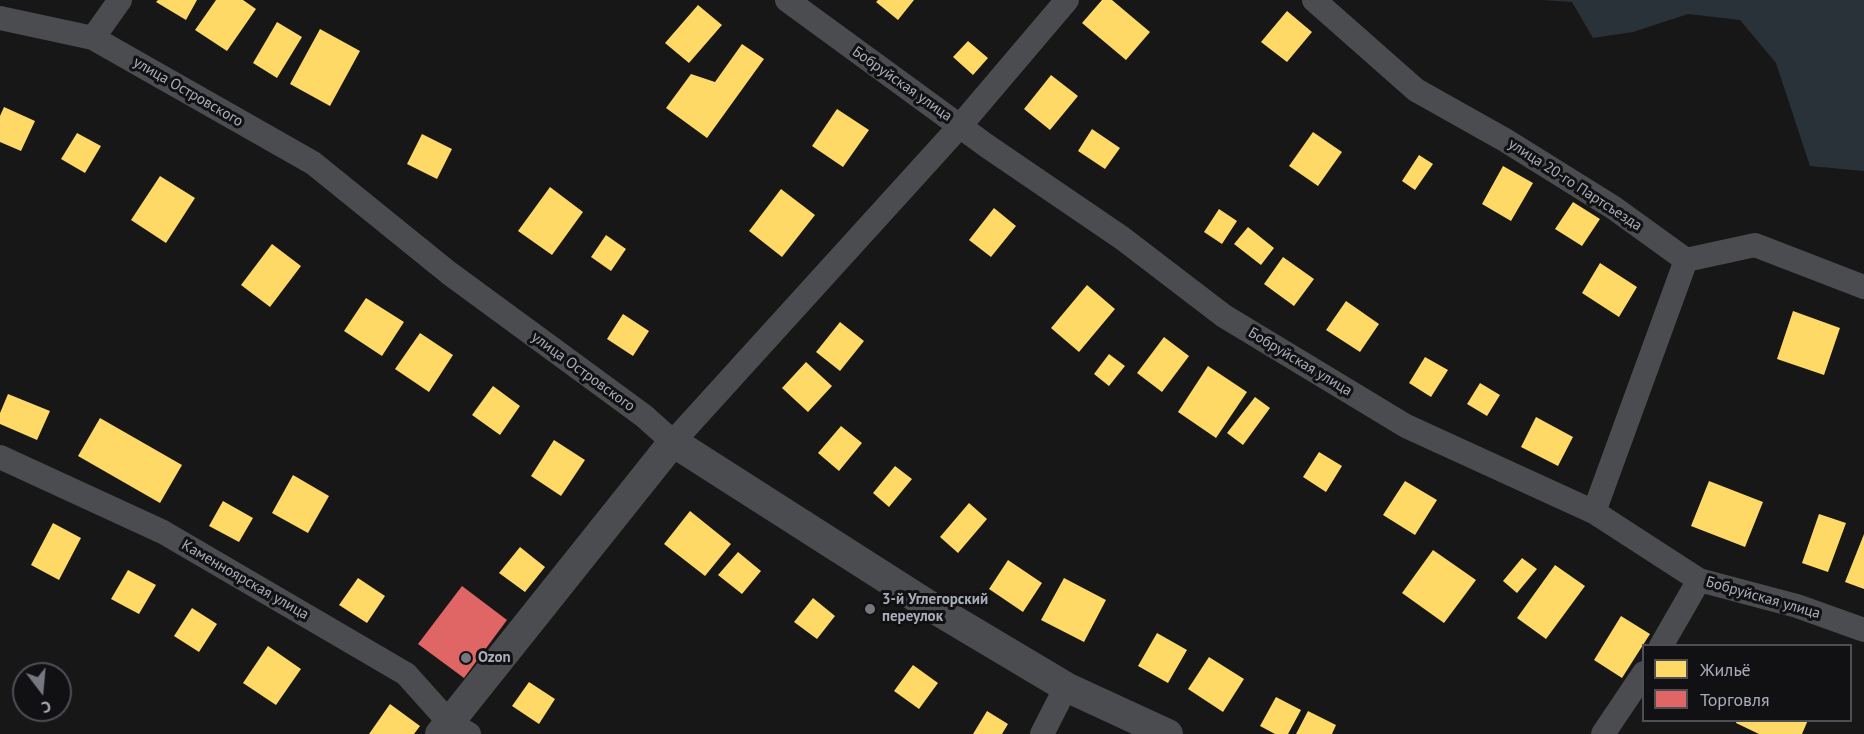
<!DOCTYPE html>
<meta charset="utf-8">
<style>
body{margin:0}
#map{position:relative;width:1864px;height:734px;overflow:hidden;background:#171717;font-family:"PT Sans",sans-serif}
canvas{display:block}
.legend{position:absolute;left:1642px;top:644px;width:210px;height:78px;box-sizing:border-box;background:#111113;border:2px solid #4d4f55;margin:0;padding:8px 10px;list-style:none;font-size:18px;color:#a8adb8}
.legend li{display:flex;align-items:center;gap:12px;height:30px}
.legend b{width:30px;border:2px solid #4d4f55}
.north{position:absolute;left:12px;top:662px;width:60px;height:60px;box-sizing:border-box;background:#111113;border:2px solid #4d4f55;border-radius:50%;rotate:164deg;font-size:16px;font-weight:700;line-height:24px;text-align:center;color:#a8adb8}
.north::after{content:'';display:block;margin:auto;width:21px;height:27px;background:#757880;clip-path:polygon(50% 0,100% 100%,50% 72%,0 100%)}
</style>
<div id="map">
<canvas width="1864" height="734"></canvas>
<ul class="legend">
<li><b style="height:16px;background:#ffd966"></b>Жильё</li>
<li><b style="height:16px;background:#e06666"></b>Торговля</li>
</ul>
<div class="north">С</div>
</div>
<script>
const context = document.querySelector('canvas').getContext('2d');
context.lineJoin = 'round';
function fill(path, color) { context.fillStyle = color; context.fill(path, 'evenodd'); }
function stroke(path, color, width, dash) { context.strokeStyle = color; context.lineWidth = width; context.lineCap = dash ? 'butt' : 'round'; context.setLineDash(dash || []); context.stroke(path); }
function label(font, color, halo, rows, align = 'center') {
  context.font = font + ' "PT Sans",sans-serif'; context.lineWidth = 6; context.setLineDash([]); context.textBaseline = 'middle'; context.strokeStyle = halo; context.fillStyle = color; for (const [text, x, y, turn = 0] of rows) {
    context.save(); context.translate(x, y); context.rotate((+turn || 0) * Math.PI / 180); context.textAlign = isNaN(turn) ? turn : align; if (halo) context.strokeText(text, 0, 0); context.fillText(text, 0, 0); context.restore();
  }
}
fill(new Path2D(`
 M1543 0H1864V171L1810 166 1776 63 1740 20 1688 14 1633 32 1593 38 1572 2Z`), '#2a3239');
fill(new Path2D(`
 M158 0H197L186 20 156 2Z
 M216 0H243L256 9 227 51 195 30Z
 M878 0H914L898 20 876 2Z
 M1102 0H1112L1150 32 1126 60 1082 23Z
 M698 5 722 25 689 63 665 43Z
 M1287 11 1312 32 1287 62 1261 42Z
 M277 22 302 37 277 78 253 63Z
 M320 29 360 51 330 106 290 84Z
 M968 41 988 58 973 75 953 57Z
 M742 44 764 59 707 138 666 108 691 74 715 82Z
 M1051 75 1078 96 1050 130 1024 109Z
 M4 107 35 121 21 151 0 142V116Z
 M837 109 869 130 843 167 812 146Z
 M1092 129 1120 148 1105 169 1078 151Z
 M1313 132 1342 152 1318 186 1289 166Z
 M77 133 101 146 85 173 61 159Z
 M422 134 452 149 437 179 407 164Z
 M1419 155 1433 164 1415 190 1402 181Z
 M1503 166 1533 183 1511 221 1482 204Z
 M160 176 195 198 166 243 131 220Z
 M550 187 583 212 552 255 518 231Z
 M781 189 815 215 782 257 749 231Z
 M1573 202 1600 219 1582 246 1555 229Z
 M994 208 1016 226 991 257 969 240Z
 M1219 209 1237 221 1222 244 1204 232Z
 M1248 227 1274 248 1261 265 1234 244Z
 M606 235 626 249 611 271 591 257Z
 M272 244 301 266 270 307 241 285Z
 M1283 257 1314 279 1294 306 1264 284Z
 M1600 263 1637 287 1619 317 1582 293Z
 M1087 285 1115 309 1079 352 1051 328Z
 M366 298 404 322 382 356 344 331Z
 M1346 301 1379 324 1360 352 1326 330Z
 M1793 311 1840 328 1824 375 1777 359Z
 M623 314 649 331 633 356 607 339Z
 M840 322 864 341 840 371 816 352Z
 M420 333 453 355 429 392 395 369Z
 M1164 337 1189 356 1162 392 1137 373Z
 M1109 354 1125 366 1109 386 1094 374Z
 M1425 357 1448 370 1431 397 1409 383Z
 M806 362 832 386 808 412 782 388Z
 M1208 366 1247 392 1216 438 1178 412Z
 M1480 383 1500 395 1487 416 1467 404Z
 M493 386 520 406 500 435 472 415Z
 M8 394 50 411 37 440 0 424V413Z
 M1255 397 1270 408 1243 445 1227 433Z
 M1536 417 1573 437 1558 466 1521 447Z
 M100 418 182 465 160 503 78 456Z
 M841 426 862 443 839 471 818 453Z
 M554 440 585 460 561 496 531 476Z
 M1319 452 1342 466 1326 492 1303 477Z
 M895 466 912 479 889 507 873 493Z
 M293 475 329 496 308 533 272 513Z
 M1405 481 1437 500 1415 535 1383 515Z
 M1709 481 1763 502 1745 547 1691 526Z
 M223 501 253 518 239 542 209 526Z
 M969 503 987 519 958 553 940 537Z
 M690 511 731 544 705 576 664 544Z
 M1819 514 1846 523 1828 572 1802 563Z
 M53 523 81 538 59 580 31 565Z
 M1864 534V589L1845 582Z
 M520 547 545 567 525 592 499 573Z
 M1433 550 1476 580 1444 623 1402 593Z
 M738 552 761 571 742 594 718 575Z
 M1522 558 1537 569 1517 593 1503 581Z
 M1008 560 1042 583 1023 612 989 589Z
 M1555 565 1585 586 1546 639 1517 618Z
 M128 570 156 585 139 614 111 599Z
 M358 578 385 596 367 623 339 605Z
 M1064 578 1106 600 1084 642 1041 620Z
 M813 598 835 616 817 639 794 622Z
 M192 608 217 624 199 652 174 636Z
 M1621 616 1650 634 1622 678 1594 660Z
 M1157 633 1187 650 1168 683 1138 666Z
 M268 646 301 669 276 705 243 683Z
 M1209 657 1244 679 1223 712 1188 689Z
 M913 665 938 683 919 709 894 691Z
 M529 682 555 699 539 724 512 706Z
 M1276 697 1301 710 1288 734H1275L1260 726Z
 M390 704 420 726 414 734H369Z
 M987 711 1008 724 1002 734H973Z
 M1308 711 1336 725 1332 734H1296Z
 M1737 720H1808L1802 734H1759L1736 723Z`), '#ffd966');
fill(new Path2D(`
 M462 586 507 620 464 678 418 644Z`), '#e06666');
stroke(new Path2D(`
 M787 0 987 146 1122 238 1224 316 1406 426 1594 512 1699 580 1797 606 1864 630
 M1314 0 1416 90 1505 140 1614 208 1686 260 1755 245 1864 287
 M0 18 93 38 313 163 449 273 644 416 673 442 960 126 1067 0
 M93 38 120 0
 M0 457 163 532 406 674 449 722 469 734
 M1594 512 1686 260
 M1661 646 1699 580
 M1042 734 1066 687
 M1603 734 1644 673`), '#4b4c50', 24);
stroke(new Path2D(`
 M440 734 673 442 925 603 1066 687 1168 734`), '#4b4c50', 30);
for (const [x, y, r, color] of [
 [870,609,6,"#757880"],
 [466,658,6,"#757880"]
]) { const dot = new Path2D(); dot.arc(x, y, r, 0, 2 * Math.PI); context.fillStyle = color; context.fill(dot); stroke(dot, '#111113', 2); }
label('15px', '#a8adb8', '#111113', [
 ["Бобруйская улица",902,84,35],
 ["улица Островского",188,92,30],
 ["улица 20-го Партсъезда",1575,185,33],
 ["Бобруйская улица",1300,362,31],
 ["улица Островского",583,372,36],
 ["Каменноярская улица",245,580,30],
 ["Бобруйская улица",1763,598,16]
]);
label('bold 15px', '#a8adb8', '#111113', [
 ["3-й Углегорский",882,600],
 ["переулок",882,617],
 ["Ozon",478,658]
], 'left');
</script>
